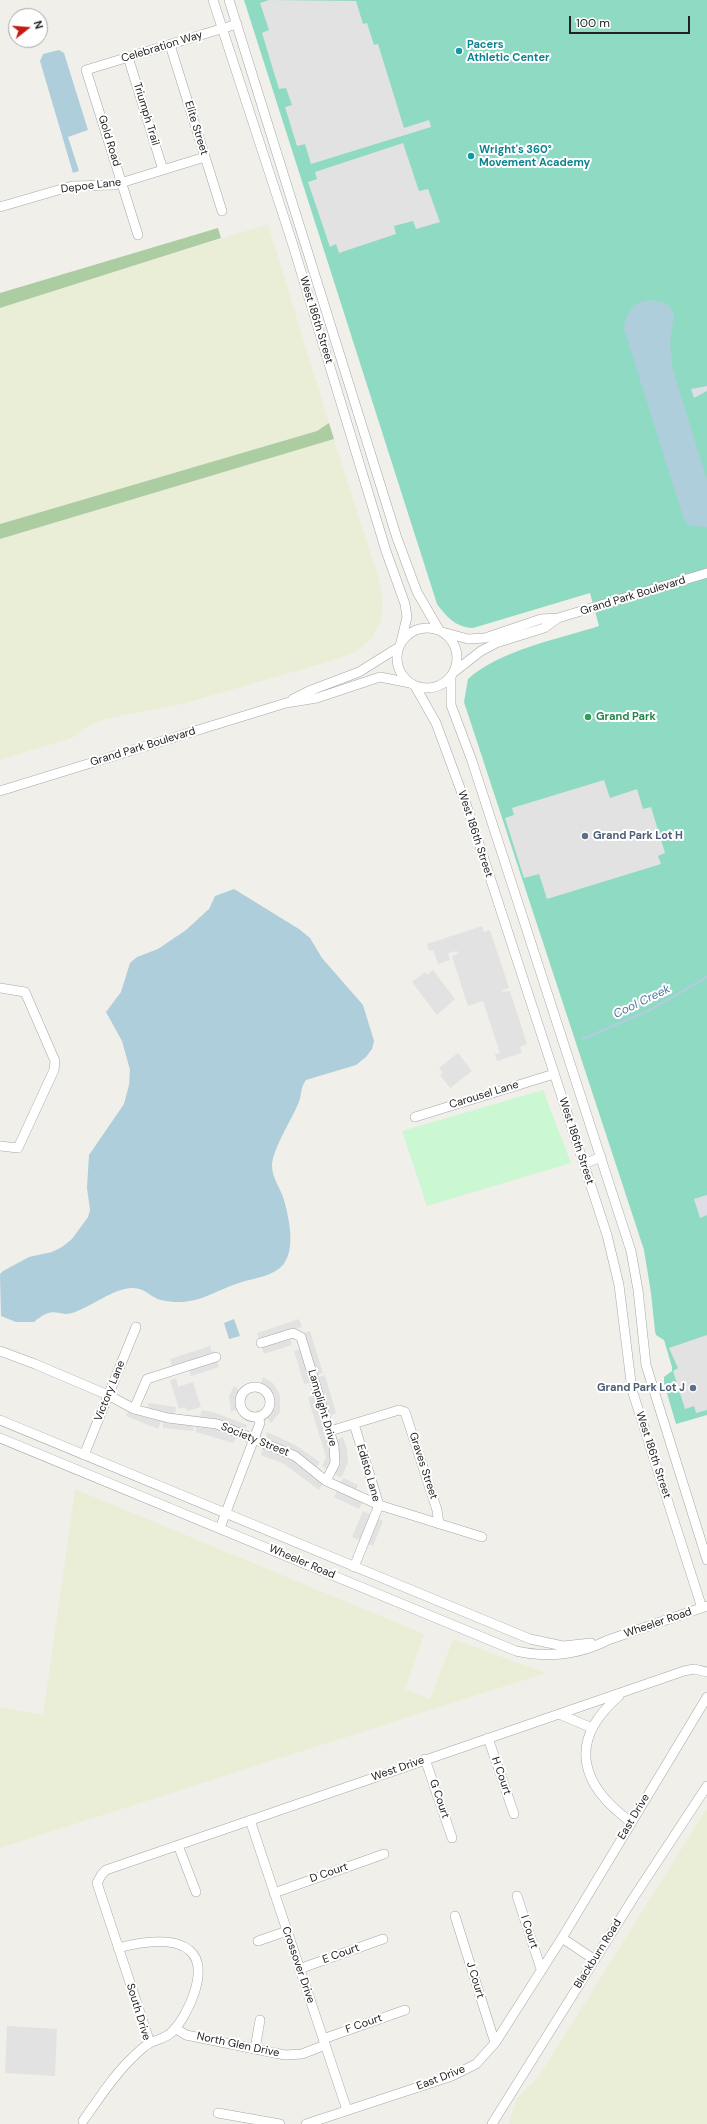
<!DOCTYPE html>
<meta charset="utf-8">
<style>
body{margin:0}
#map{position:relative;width:707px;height:2124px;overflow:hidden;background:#f1efea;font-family:"DM Sans",sans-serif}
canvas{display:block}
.north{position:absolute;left:8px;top:8px;width:40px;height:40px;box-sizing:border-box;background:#fff;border:1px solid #a7a7a7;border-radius:50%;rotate:73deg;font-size:11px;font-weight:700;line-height:16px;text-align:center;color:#222}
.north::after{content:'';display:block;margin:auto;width:14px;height:18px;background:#c51a0f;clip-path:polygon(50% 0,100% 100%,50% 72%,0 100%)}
.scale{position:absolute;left:569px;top:16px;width:121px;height:18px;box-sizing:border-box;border:2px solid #222;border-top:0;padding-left:5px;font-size:12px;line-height:14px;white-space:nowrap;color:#222;-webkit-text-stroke:3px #fff;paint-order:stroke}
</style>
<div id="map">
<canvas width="707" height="2124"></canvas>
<div class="north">N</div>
<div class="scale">100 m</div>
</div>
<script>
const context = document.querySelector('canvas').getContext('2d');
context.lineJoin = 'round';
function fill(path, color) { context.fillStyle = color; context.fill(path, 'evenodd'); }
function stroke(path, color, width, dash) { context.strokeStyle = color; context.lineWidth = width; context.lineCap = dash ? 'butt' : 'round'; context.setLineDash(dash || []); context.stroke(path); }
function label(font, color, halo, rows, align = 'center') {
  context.font = font + ' "DM Sans",sans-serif'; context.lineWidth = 4; context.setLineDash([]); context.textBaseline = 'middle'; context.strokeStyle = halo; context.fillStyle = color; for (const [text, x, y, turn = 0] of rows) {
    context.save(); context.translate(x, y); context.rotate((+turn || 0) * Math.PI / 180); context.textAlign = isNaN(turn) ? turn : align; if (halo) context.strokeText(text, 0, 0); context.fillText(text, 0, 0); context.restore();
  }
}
fill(new Path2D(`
 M268 224 329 423 317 431 0 524V308Z
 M334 439 379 580 383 600 381 621 373 637 357 651 338 659 182 704 105 719 87 727 72 738 0 760V539Z
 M75 1489 424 1634 405 1689 430 1699 453 1639 546 1673 0 1848V1707L43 1715Z
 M707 1808V2124H509L516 2099 539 2076Z`), '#ebeed7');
fill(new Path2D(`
 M218 228 221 238 0 308V293Z
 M329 423 334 439 0 539V524L317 431Z`), '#abcda1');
fill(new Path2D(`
 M543 1090 571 1163 427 1206 402 1131Z`), '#cbf7d2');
fill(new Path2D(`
 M244 0H707V1415L676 1424 664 1383V1377L672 1371V1367L664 1340 656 1335 655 1331 651 1293 644 1250 464 702 468 679C500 650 559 639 599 626L590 593 473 628C455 627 447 617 437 604Z`), '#8edac2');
fill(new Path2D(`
 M269 0 356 1 363 24 367 23 374 45 378 44 404 128 429 120 431 127 311 164 305 144 297 146 285 107 292 105 286 88 279 89 262 33 269 30 260 3Z
 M403 143 419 191 428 189 440 222 416 229 413 221 394 226 396 234 339 253 336 244 330 247 308 182 317 179 315 172Z
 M604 780 610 798 637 789 643 809 651 807 665 853 658 856 661 864 547 899 539 874 524 878 505 818 514 815 512 808Z
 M482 926 484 932 490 930 509 988 502 990 503 992 510 991 527 1044 520 1047 522 1053 497 1061 495 1054 500 1053 483 1001 468 1006 452 956 458 954 457 951 448 953 450 960 438 964 433 950 429 951 427 944Z
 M433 970 455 999 437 1015 412 982 425 972 427 975Z
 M458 1053 472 1071 450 1088 440 1075 443 1073 439 1068Z
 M299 1319 302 1327 288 1331 292 1345 264 1354 257 1333Z
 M310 1331 323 1373 317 1375 318 1377 325 1375 336 1413 330 1416 337 1439 343 1437 347 1449 348 1463 341 1478 322 1466 326 1457 308 1398 314 1395 310 1383 304 1384 294 1351 308 1347 303 1333Z
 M707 1335V1410L696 1413 694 1406 685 1409 673 1371 678 1368 669 1348Z
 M210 1346 212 1352 215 1351 219 1367 191 1376 187 1361 172 1366 170 1359Z
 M263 1377 274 1384 280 1395V1412L271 1423 267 1418 275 1408V1397L272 1391 261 1384Z
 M176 1378 178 1387 193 1382 201 1407 187 1411 185 1407 179 1409 170 1380Z
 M234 1386 239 1390 236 1402 237 1409 231 1412 229 1396Z
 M149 1403 176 1407 175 1414 200 1416 202 1410 213 1412 247 1425 240 1439 236 1438 233 1443 196 1432V1426L194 1425 193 1431 163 1428V1422H161L158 1429 126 1416 130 1406 147 1409Z
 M267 1432 295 1445 320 1462 316 1468 327 1477 319 1490 284 1464 261 1455Z
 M343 1478 358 1485 353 1498 362 1503 359 1509 334 1497Z
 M363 1511 383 1521 373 1546 352 1537Z
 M7 2026 57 2029 55 2076 5 2073Z`), '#e2e2e2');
fill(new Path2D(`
 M707 386V391L694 398 691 389Z
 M707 1195V1215L700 1218 694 1199Z`), '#dedee7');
fill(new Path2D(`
 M59 50 64 53 88 130 68 137 79 171 73 173 40 61 43 54Z
 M650 300 665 303 670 306 674 315 670 342 673 370 707 480V527L690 526 684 520 624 329C626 311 633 302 650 300Z
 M234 889 299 929 310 938 322 958 363 1005 374 1041 372 1049 366 1057 356 1065 306 1080C300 1088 302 1094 299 1102 292 1119 272 1150 272 1166 272 1178 281 1189 284 1200 289 1218 296 1249 283 1265 273 1276 255 1278 242 1282 212 1291 196 1308 161 1300 151 1298 145 1287 131 1288 111 1290 94 1305 75 1312 57 1319 56 1303 34 1322H16L1 1316 0 1274 3 1271 29 1257 52 1252 62 1247 72 1239 88 1217 90 1210 87 1188 89 1155 124 1104 129 1085 130 1070 122 1041 106 1012 121 992 130 963 137 957 158 949 186 930 209 909 215 896Z
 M234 1319 240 1336 229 1339 224 1323Z`), '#aecedb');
stroke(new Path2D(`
 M583 1039 650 1010 707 977`), '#aecedb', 2.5);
const minor = new Path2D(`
 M213 0 292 242 386 551 405 604 407 617 401 642
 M229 0 397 538 417 592 439 630
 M170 45 222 211
 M128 57 163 170
 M0 207 72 186 114 185 205 157
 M138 235 86 70 237 24
 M397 658a30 30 0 1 1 60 0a30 30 0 1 1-60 0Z
 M442 632 468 639 485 638 541 619 558 618 707 573
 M454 672 481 651 496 643 544 628 558 618
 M451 677V705L472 761 631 1251 638 1290 646 1365 707 1560
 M415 686 436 723 467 807 607 1235 619 1285 632 1390 702 1608
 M293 699 309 691 359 672 399 647
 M0 791 286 703 317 698 380 677 410 683
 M0 988 25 992 55 1061 54 1070 18 1148 0 1146
 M415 1117 554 1074
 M584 1164 601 1157
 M261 1343 293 1333 301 1337 334 1446 335 1463 326 1481
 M0 1351 35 1364 108 1395 134 1409 168 1418 217 1424 295 1456 326 1481 379 1505 482 1537
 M240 1402a15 15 0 1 1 30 0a15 15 0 1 1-30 0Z
 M134 1409 147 1379 216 1357
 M0 1420 530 1639 563 1646 591 1643
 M354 1424 379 1505 354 1567
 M330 1431 399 1410 405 1412 437 1510 439 1524
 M0 1438 516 1651C548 1658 579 1655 608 1640L707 1606
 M84 1455 136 1327
 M220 1528 260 1423 258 1417
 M619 1696C567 1741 580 1785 631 1822
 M559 1714 592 1728
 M488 1738 514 1814
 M425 1759 452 1838
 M250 1820 347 2110
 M178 1845 196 1892
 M274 1893 384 1854
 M517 1896 541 1969
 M455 1916 495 2043
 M562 1938 595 1960
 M258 1941 287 1931
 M299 1969 383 1939
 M175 2028 186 2035 285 2055 302 2054 325 2045
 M323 2039 405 2010
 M150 2043 97 1883 102 1874 106 1870 684 1671 694 1669 707 1672
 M255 2049 260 2020
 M218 2113 280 2124
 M83 2121C98 2100 113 2076 132 2058 137 2053 144 2046 150 2043 158 2039 166 2038 172 2032 188 2016 211 1967 189 1950 172 1936 137 1943 118 1948
 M306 2124 452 2076 476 2064 495 2043 562 1938 707 1697
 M492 2124 634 1897 707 1786`);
stroke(minor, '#a6a6a6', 10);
stroke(minor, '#fff', 9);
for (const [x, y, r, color] of [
 [459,51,4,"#0f9aa8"],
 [471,156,4,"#0f9aa8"],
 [588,717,4,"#2e9e5b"],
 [585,836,4,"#5c6f8a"],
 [693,1388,4,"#5c6f8a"]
]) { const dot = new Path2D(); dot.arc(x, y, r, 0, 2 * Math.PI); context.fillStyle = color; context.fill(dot); stroke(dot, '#fff', 1.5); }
label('bold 11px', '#0d838f', '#fff', [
 ["Pacers",467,45],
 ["Athletic Center",467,58],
 ["Wright's 360°",479,150],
 ["Movement Academy",479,163]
], 'left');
label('11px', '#222', '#fff', [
 ["Celebration Way",162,47,-17],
 ["Triumph Trail",146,114,73],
 ["Elite Street",196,128,73],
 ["Gold Road",109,141,73],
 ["Depoe Lane",91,186,-7],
 ["West 186th Street",316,320,73],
 ["Grand Park Boulevard",633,596,-17],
 ["Grand Park Boulevard",143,747,-17],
 ["West 186th Street",475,834,72],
 ["Carousel Lane",484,1095,-17],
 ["West 186th Street",576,1141,72],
 ["Victory Lane",110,1391,-68],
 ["Lamplight Drive",322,1408,74],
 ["Society Street",255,1440,22],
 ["West 186th Street",653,1455,72],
 ["Graves Street",423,1466,72],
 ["Edisto Lane",368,1473,74],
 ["Wheeler Road",302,1562,23],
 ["Wheeler Road",658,1623,-19],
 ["West Drive",398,1769,-19],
 ["H Court",501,1776,71],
 ["G Court",439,1799,71],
 ["East Drive",634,1817,-59],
 ["D Court",329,1873,-19],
 ["I Court",529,1932,72],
 ["E Court",341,1954,-20],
 ["Blackburn Road",598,1954,-58],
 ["Crossover Drive",298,1965,71],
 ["J Court",475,1980,73],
 ["South Drive",138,2012,73],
 ["F Court",364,2024,-19],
 ["North Glen Drive",238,2045,12],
 ["East Drive",441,2078,-21]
]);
label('bold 11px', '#27864d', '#fff', [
 ["Grand Park",596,717]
], 'left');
label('bold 11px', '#4e5e75', '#fff', [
 ["Grand Park Lot H",593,836],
 ["Grand Park Lot J",685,1388,"right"]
], 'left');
label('italic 12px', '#5175a4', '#fff', [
 ["Cool Creek",642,1002,-26]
]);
</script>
